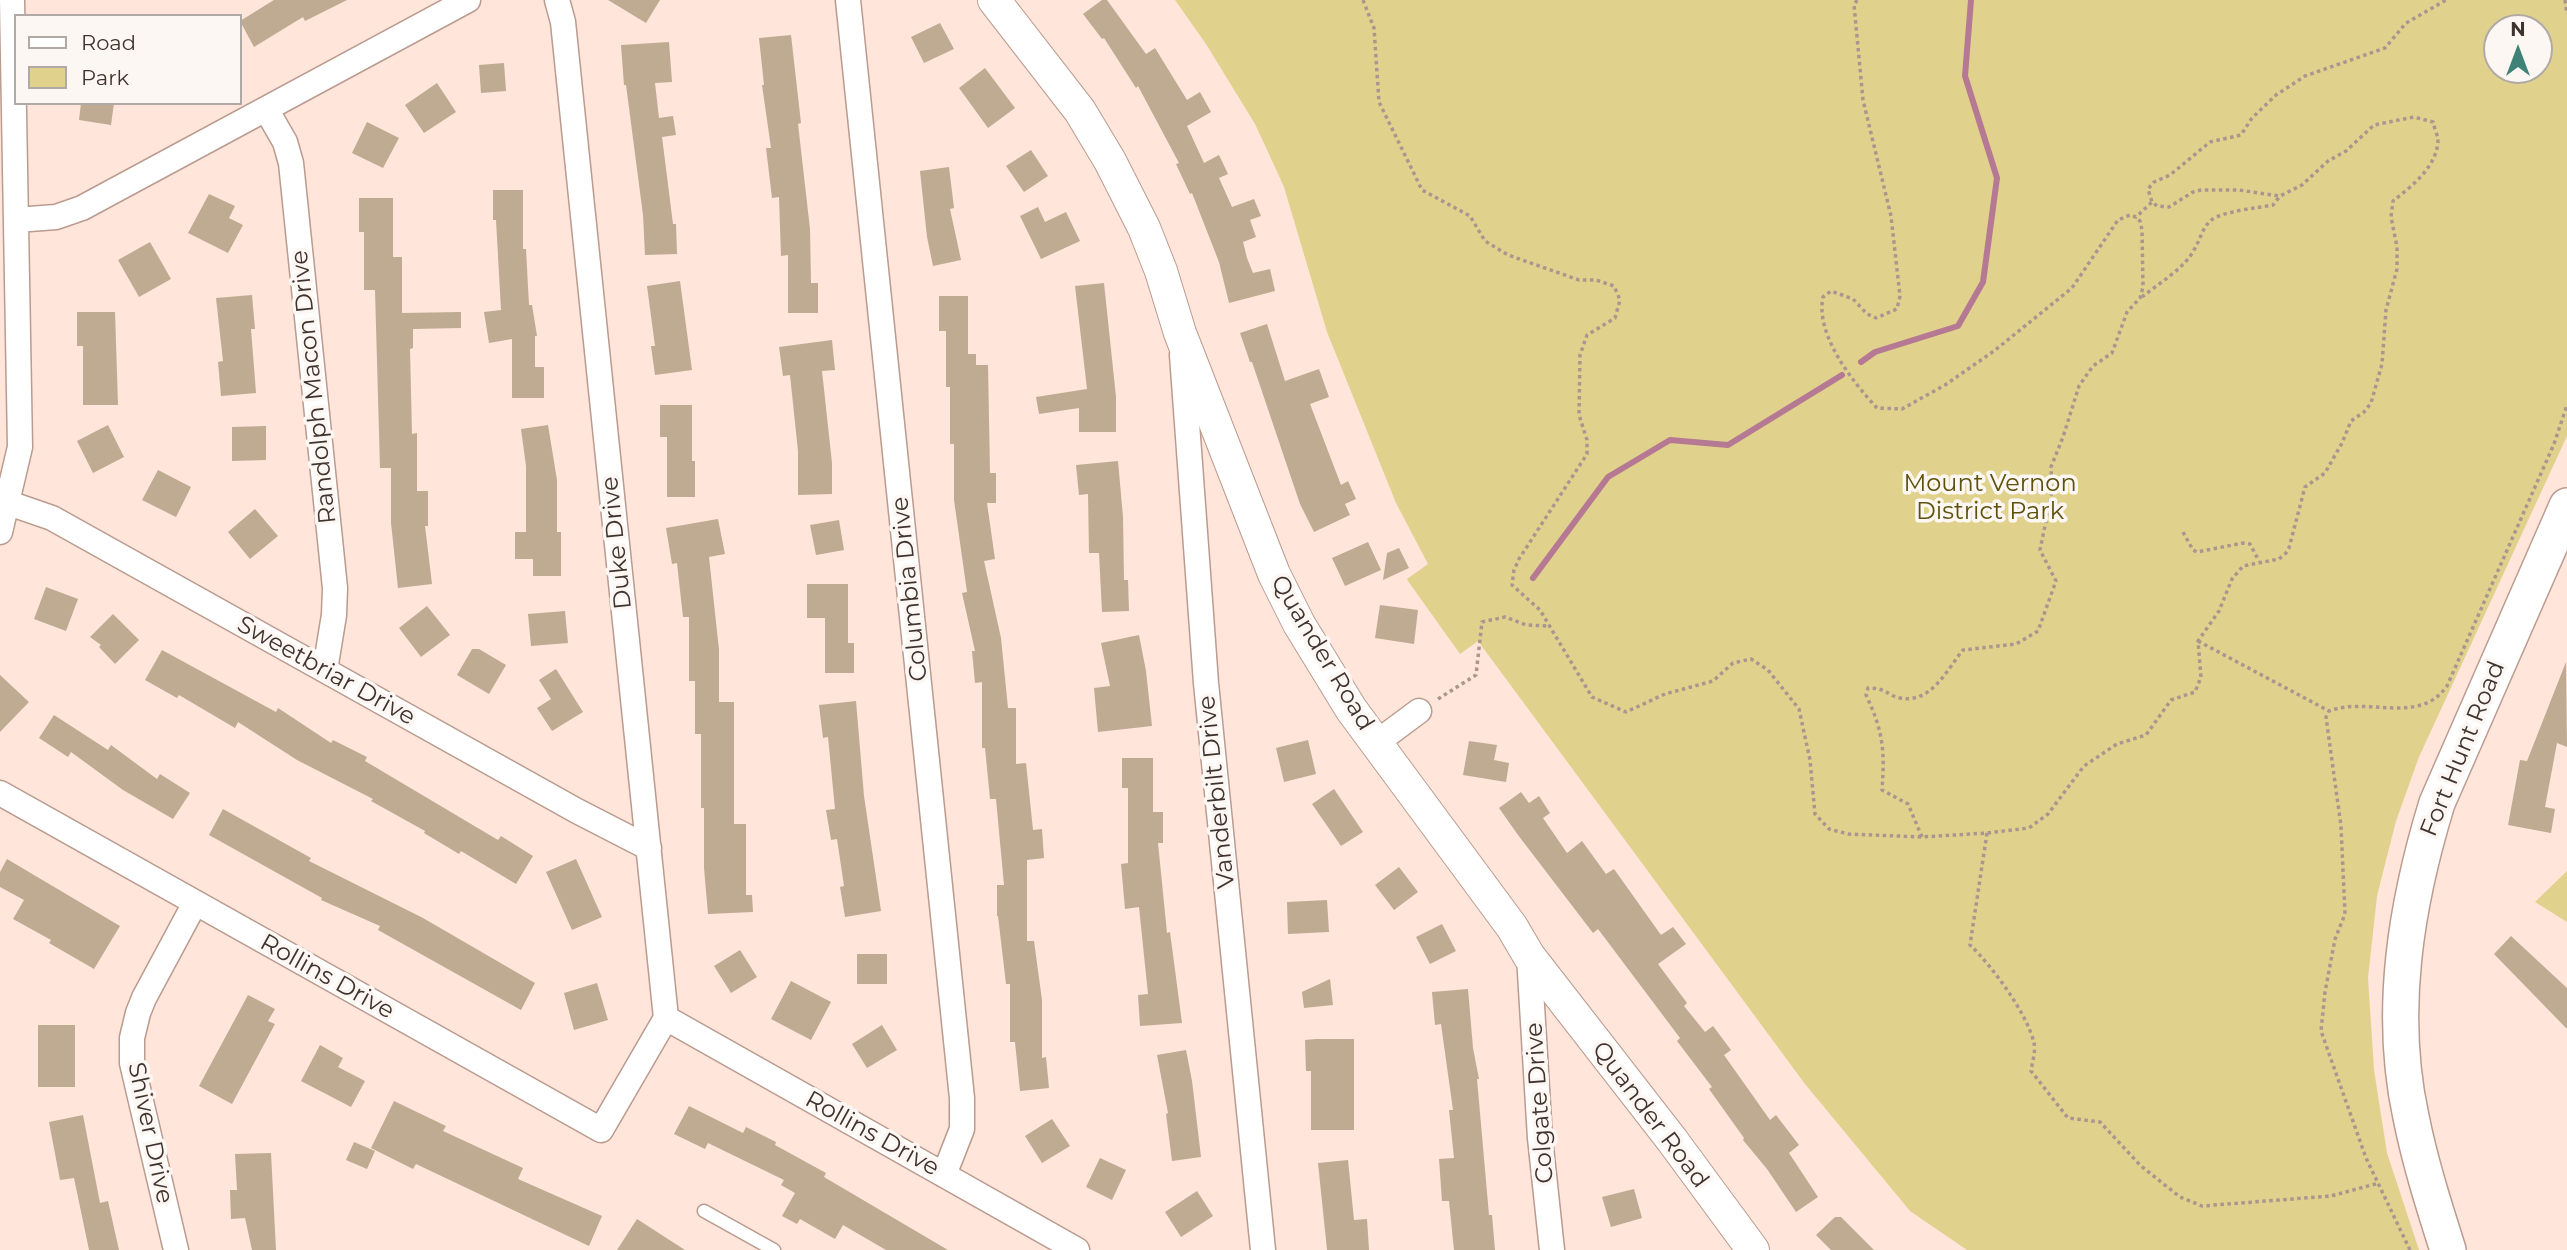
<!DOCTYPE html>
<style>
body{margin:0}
#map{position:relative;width:2567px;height:1250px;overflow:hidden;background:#ffe5da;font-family:Montserrat,sans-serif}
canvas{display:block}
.legend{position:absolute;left:14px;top:14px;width:228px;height:91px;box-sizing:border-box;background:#fdf7f4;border:2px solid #b1a9a5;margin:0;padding:9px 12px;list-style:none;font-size:21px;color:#3f332e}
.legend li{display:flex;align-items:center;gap:14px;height:35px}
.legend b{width:35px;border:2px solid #b1a9a5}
.north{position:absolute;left:2483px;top:14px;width:70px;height:70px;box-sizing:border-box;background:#fdf7f4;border:2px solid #b1a9a5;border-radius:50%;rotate:0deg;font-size:19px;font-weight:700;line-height:28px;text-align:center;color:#3f332e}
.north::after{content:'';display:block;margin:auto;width:24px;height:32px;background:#3f8378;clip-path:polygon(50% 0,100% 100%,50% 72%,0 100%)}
</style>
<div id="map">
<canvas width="2567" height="1250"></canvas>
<ul class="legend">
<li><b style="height:9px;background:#fff"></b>Road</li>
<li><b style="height:19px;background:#e0d28d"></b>Park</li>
</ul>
<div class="north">N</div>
</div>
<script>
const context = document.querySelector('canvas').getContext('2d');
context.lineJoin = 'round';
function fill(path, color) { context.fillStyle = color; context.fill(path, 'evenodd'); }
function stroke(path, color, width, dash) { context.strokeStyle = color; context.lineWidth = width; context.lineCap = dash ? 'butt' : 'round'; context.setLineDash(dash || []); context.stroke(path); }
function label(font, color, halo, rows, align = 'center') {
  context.font = font + ' Montserrat,sans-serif'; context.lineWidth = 7; context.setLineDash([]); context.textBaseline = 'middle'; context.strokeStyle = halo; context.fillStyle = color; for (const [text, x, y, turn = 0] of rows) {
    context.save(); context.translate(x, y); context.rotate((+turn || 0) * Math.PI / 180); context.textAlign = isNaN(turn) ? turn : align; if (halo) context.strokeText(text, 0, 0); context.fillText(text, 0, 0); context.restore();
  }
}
fill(new Path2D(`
 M1175 0H2567V436L2419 757 2396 821 2377 896 2368 978 2374 1070 2387 1153 2419 1250H1967L1910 1211 1805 1084 1478 641 1460 654 1408 581 1407 579 1428 564 1396 503 1327 332 1284 187 1268 152 1255 124 1206 44ZM2539 28V70H2497V28Z
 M2567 871V922L2535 902Z`), '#e0d28d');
stroke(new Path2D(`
 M1861 362 1875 352 1958 326 1983 282 1997 178 1965 76 1971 0
 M1533 578 1608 477 1670 440 1728 445 1842 375`), '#b57994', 6);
fill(new Path2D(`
 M274 0H347L305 21 303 17 254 47 240 21Z
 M608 0H660L646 23Z
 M1102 0H1107L1146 54 1155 48 1187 100 1200 92 1211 112 1187 126 1204 163 1219 155 1228 174 1219 178 1232 207 1254 199 1261 216 1250 220 1256 237 1243 242 1247 258 1253 273 1270 269 1275 291 1229 303 1219 262 1192 193 1190 194 1176 164 1179 163 1138 86 1136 88 1104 38 1102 39 1083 14Z
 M940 23 954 49 924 63 911 37Z
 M791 35 801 123 798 124 810 229 811 283H818V313H788V255L781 256 779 197 772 198 766 148H771L762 85H764L759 38Z
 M669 42 672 82 655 83 659 118 673 116 676 135 662 137 673 224H676L677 254 645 255 643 215 626 85H624L621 45Z
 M504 63 506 91 481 93 479 65Z
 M985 68 1015 108 988 128 959 88Z
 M437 83 456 112 424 133 405 105Z
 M81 103H114L111 125 79 120Z
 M367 122 399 138 383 168 352 153Z
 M1031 150 1048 176 1024 192 1006 166Z
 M949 167 954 208 950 209 961 260 933 266 927 237 920 171Z
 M493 190H523V249H526L529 305H532L537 336H535V367H544V398H512V339L489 343 484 312 501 310 496 220H493Z
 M209 194 235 206 229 218 243 225 228 253 188 233Z
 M359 198H393V257H402V313L461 312V328L413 329V348L410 349 412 434 417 433V491H428V526H425L432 584 398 588 391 523V468H380L375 290H364V232H359Z
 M1038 207 1045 222 1066 212 1080 241 1041 259 1020 216Z
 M150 242 171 279 139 297 118 260Z
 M680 281 692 370 655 375 651 346H655L647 286Z
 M1104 283 1116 397V432H1079V408L1039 414 1036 397 1087 389 1075 286Z
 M252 295 255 329H251L256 393 221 396 218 362 223 361 216 298Z
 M939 296H968V354H976V365H988L990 473H996V503H987L995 559 984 561 1001 638 1008 708H1016V764L1026 763 1033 830 1042 829 1044 858 1027 860V941H1034L1042 1000V1058L1046 1057 1049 1088 1020 1091 1015 1042H1010V984H1006L998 916H997V885H1004L996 799H990L985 748H982V682L975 683 972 651H975L962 593 967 592 954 500V444H950V387H946V331H939Z
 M77 312H115L118 405H83V346H77Z
 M1267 324 1285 381 1319 369 1329 397 1310 404 1341 485 1348 481 1356 499 1345 504 1350 515 1314 532 1300 504 1252 362H1250L1240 333Z
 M832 340 835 370 822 371 832 463V494L798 495V451L790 375 783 376 779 347Z
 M660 405H692V461H695V497H667V437H660Z
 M108 425 124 457 93 473 77 441Z
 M548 425 557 480V532H561V576H533V559H515V532H526V466L521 429Z
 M266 426V460L232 461V427Z
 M1118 461 1123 517 1124 580H1128L1129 611 1102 612 1099 553H1089L1088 494 1079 495 1076 465Z
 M158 470 191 487 176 517 142 500Z
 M255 509 278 536 250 559 228 532Z
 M718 519 725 554 709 557 719 650V702H734V824H746V895H752L753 912 708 914 704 868V808H701V734H695V681H689V617H683L677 563 672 564 666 528Z
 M839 520 844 550 816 555 810 525Z
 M1368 542 1381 570 1345 586 1332 558Z
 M1399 548 1409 568 1383 580 1387 553Z
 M807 584H848V643H854V673H825V618H807Z
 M46 587 78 599 66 631 34 619Z
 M1380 605 1418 610 1414 644 1375 638Z
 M427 606 450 635 421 657 399 628Z
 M565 611 568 643 531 646 528 614Z
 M113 614 139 640 115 664 99 647 101 645 90 637Z
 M1139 635 1146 671 1152 726 1098 732 1094 688 1110 686 1101 643Z
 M472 649H479L506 665 489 694 457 675Z
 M162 650 276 712 278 708 331 743 333 740 367 757 365 761 498 840 501 836 533 856 516 884 461 851 459 854 424 833 425 831 371 801 373 799 297 760 238 722 235 728 179 695 177 698 145 680Z
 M2566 662 2567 747 2557 743 2545 807 2555 809 2551 833 2508 825 2520 760 2527 761Z
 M556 669 583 712 552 731 537 708 551 699 539 680Z
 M0 675 29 702 0 732Z
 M856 701 864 796 881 911 845 917 840 887 844 886 837 839 831 840 826 810 835 809 828 737 823 738 819 705Z
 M54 715 108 750 111 745 157 779 160 774 190 793 173 819 123 790 71 752 68 757 39 738Z
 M1308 740 1316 774 1284 782 1276 748Z
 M1469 741 1497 745 1494 760 1509 763 1506 782 1463 775Z
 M1122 758H1153V812H1163V843H1158L1167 933 1170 932 1182 1023 1140 1026 1138 995 1148 994 1139 907 1125 909 1121 864 1128 863V788H1122Z
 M1334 789 1363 832 1341 846 1312 804Z
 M1521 792 1529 803 1539 796 1550 813 1543 818 1567 853 1582 841 1606 874 1614 869 1661 935 1673 927 1686 944 1658 964 1687 1003 1684 1006 1705 1032 1713 1026 1731 1050 1724 1055 1770 1120 1776 1115 1799 1145 1789 1153 1818 1197 1796 1212 1767 1169 1743 1140 1744 1138 1709 1089 1712 1087 1677 1041 1680 1038 1598 929 1593 933 1518 835 1499 808Z
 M223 809 311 858 309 861 423 918 535 983 521 1010 378 930 380 926 321 900 322 898 209 835Z
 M7 859 120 926 94 969 49 943 51 940 13 919 24 900 0 887V872Z
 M576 859 602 917 572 930 546 872Z
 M1399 867 1418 892 1394 910 1375 885Z
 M1327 900 1329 932 1288 934 1287 902Z
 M1442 924 1456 951 1430 964 1416 937Z
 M2511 936 2567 988V1029L2494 954Z
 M740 950 757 977 731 993 714 966Z
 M857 954H887V984H857Z
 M1330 979 1333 1005 1304 1008 1302 992Z
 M791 981 831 1002 811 1040 771 1019Z
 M597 983 608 1020 574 1030 564 993Z
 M1468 989 1473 1048 1479 1079H1477L1489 1215H1492L1495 1250H1454L1449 1201H1442L1439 1159 1454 1158 1449 1110H1453L1441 1024 1435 1025 1432 992Z
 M248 995 275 1009 268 1021 275 1024 232 1104 199 1086Z
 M38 1025H75V1087H38Z
 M882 1025 897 1050 867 1068 852 1044Z
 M1316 1039H1354V1130H1311V1071H1306L1305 1040Z
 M320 1045 343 1058 338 1067 365 1081 351 1107 301 1081Z
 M1186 1050 1192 1081 1201 1157 1172 1161 1166 1114 1168 1113 1157 1055Z
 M394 1101 446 1126 443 1131 523 1168 518 1179 602 1216 589 1246 416 1164 413 1169 371 1148Z
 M689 1106 743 1133 746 1127 776 1142 775 1145 826 1173 824 1177 948 1250H886L843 1225 835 1239 800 1219 797 1224 782 1216 795 1193 781 1185 784 1180 708 1143 705 1149 674 1134Z
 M83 1115 100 1203 108 1201 119 1250H89L74 1178 60 1180 49 1122Z
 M1052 1119 1070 1146 1042 1163 1025 1136Z
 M354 1142 375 1151 367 1169 346 1160Z
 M271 1153 276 1250H252L245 1218 231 1219 230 1190H237L235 1154Z
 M1100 1158 1126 1170 1112 1200 1086 1187Z
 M1348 1160 1354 1220 1367 1219 1369 1250H1327L1318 1163Z
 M1634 1189 1642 1218 1611 1227 1602 1197Z
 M1197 1191 1213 1216 1181 1237 1165 1212Z
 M1835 1217H1841L1874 1250H1831L1816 1235Z
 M637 1219 685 1250H617Z`), '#bfaa92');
const service = new Path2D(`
 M704 1211 774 1250`);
const minor = new Path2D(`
 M848 0 962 1098V1129L944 1175
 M266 109 285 142 291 163 335 588 334 615 325 670
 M16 220 56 217 82 208 468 0
 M1182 355 1206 683 1263 1250
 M0 500 52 518 577 811 649 848
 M0 532 20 447 12 0
 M1376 743 1419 711
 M0 793 601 1130 666 1018 563 22 557 0
 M1529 956 1540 1138 1552 1250
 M666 1018 1077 1250
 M176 1250 132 1063V1038L138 1013 144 998 195 903`);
const tertiary = new Path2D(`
 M994 0 1080 111 1110 161 1144 228 1161 271 1180 333 1274 574 1299 624 1351 709 1512 927 1529 956 1672 1140 1753 1250`);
const secondary = new Path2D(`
 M2448 1250C2434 1206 2420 1162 2411 1117 2388 1012 2406 904 2437 803L2567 506`);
stroke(service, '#ba9b8f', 15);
stroke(minor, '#ba9b8f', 27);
stroke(tertiary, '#ba9b8f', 34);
stroke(secondary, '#ba9b8f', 38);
stroke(new Path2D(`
 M1363 0 1374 28 1379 102 1422 190 1470 216 1485 241 1508 255 1579 280H1596L1614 286 1620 300 1615 318 1587 335 1580 355 1579 415 1587 440V454L1519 559 1514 570 1512 585 1540 610 1592 697 1626 712 1665 694 1713 681 1733 663 1751 659 1768 670 1799 709 1810 760 1815 814 1829 829 1848 834 1922 837 1987 833 2029 828 2048 814 2084 766 2117 744 2146 735 2171 700 2195 692 2201 677 2198 641 2219 611 2232 579 2243 566 2279 559 2286 553 2289 548 2305 487 2325 473 2342 443 2351 421 2364 412 2371 403 2382 364 2386 310 2397 269V247L2391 217 2393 201C2412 186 2438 166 2438 139 2437 134 2434 127 2433 122L2414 117 2374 125 2346 151 2328 161 2302 185 2280 196 2239 190H2201L2193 192 2169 207 2157 206 2152 202 2148 189 2154 182 2170 175 2210 142 2241 135 2252 118 2276 95 2305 76 2385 48 2406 23 2446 0
 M1857 0 1854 5 1863 100 1891 216 1900 296 1897 309 1876 318 1867 314 1853 299 1831 291 1823 297C1815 335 1853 382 1877 408L1902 409 1945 385 1994 351 2072 288 2118 220 2130 215 2136 217 2152 202
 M2565 0 2567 14
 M2142 297C2159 283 2184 269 2194 250 2200 240 2202 229 2210 221 2221 211 2258 208 2273 205L2280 196
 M2183 532 2193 550 2197 552 2243 543 2250 544 2259 561
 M2198 641 2329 711
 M1438 699 1476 675 1482 622 1505 617 1526 625 1549 626
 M1987 833 1970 945C1992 966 2027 1013 2034 1043 2036 1051 2032 1063 2031 1071L2068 1118 2100 1122 2141 1166 2180 1197 2202 1206 2331 1196 2379 1183
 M1922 837 1908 804 1882 790C1885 750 1883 731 1866 695L1868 688C1887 688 1886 695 1900 698 1931 704 1946 671 1963 650L2016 644 2038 631 2056 581 2040 550 2052 492 2051 467 2063 437 2079 386 2093 366 2112 353 2127 312 2140 298 2143 287 2142 230 2140 221 2136 217
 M2410 1250 2366 1158 2321 1031 2325 992 2335 939 2345 914 2341 826 2326 717 2329 711C2368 696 2419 726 2447 686L2554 444 2567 405`), '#aa968e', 3.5, [3.5, 3.5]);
stroke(service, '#fff', 12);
stroke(minor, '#fff', 24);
stroke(tertiary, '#fff', 32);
stroke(secondary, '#fff', 35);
label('24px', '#3f332e', '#fdf7f4', [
 ["Randolph Macon Drive",314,387,-96],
 ["Duke Drive",617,543,-96],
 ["Columbia Drive",910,589,-96],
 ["Quander Road",1322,653,59],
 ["Sweetbriar Drive",326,671,29],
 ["Fort Hunt Road",2463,749,-68],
 ["Vanderbilt Drive",1217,792,-96],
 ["Rollins Drive",327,977,29],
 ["Colgate Drive",1540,1103,-94],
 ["Quander Road",1650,1115,53],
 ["Shiver Drive",150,1133,78],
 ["Rollins Drive",872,1134,29]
]);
label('24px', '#5d510c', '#fdf7f4', [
 ["Mount Vernon",1990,484],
 ["District Park",1990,512]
]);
</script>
